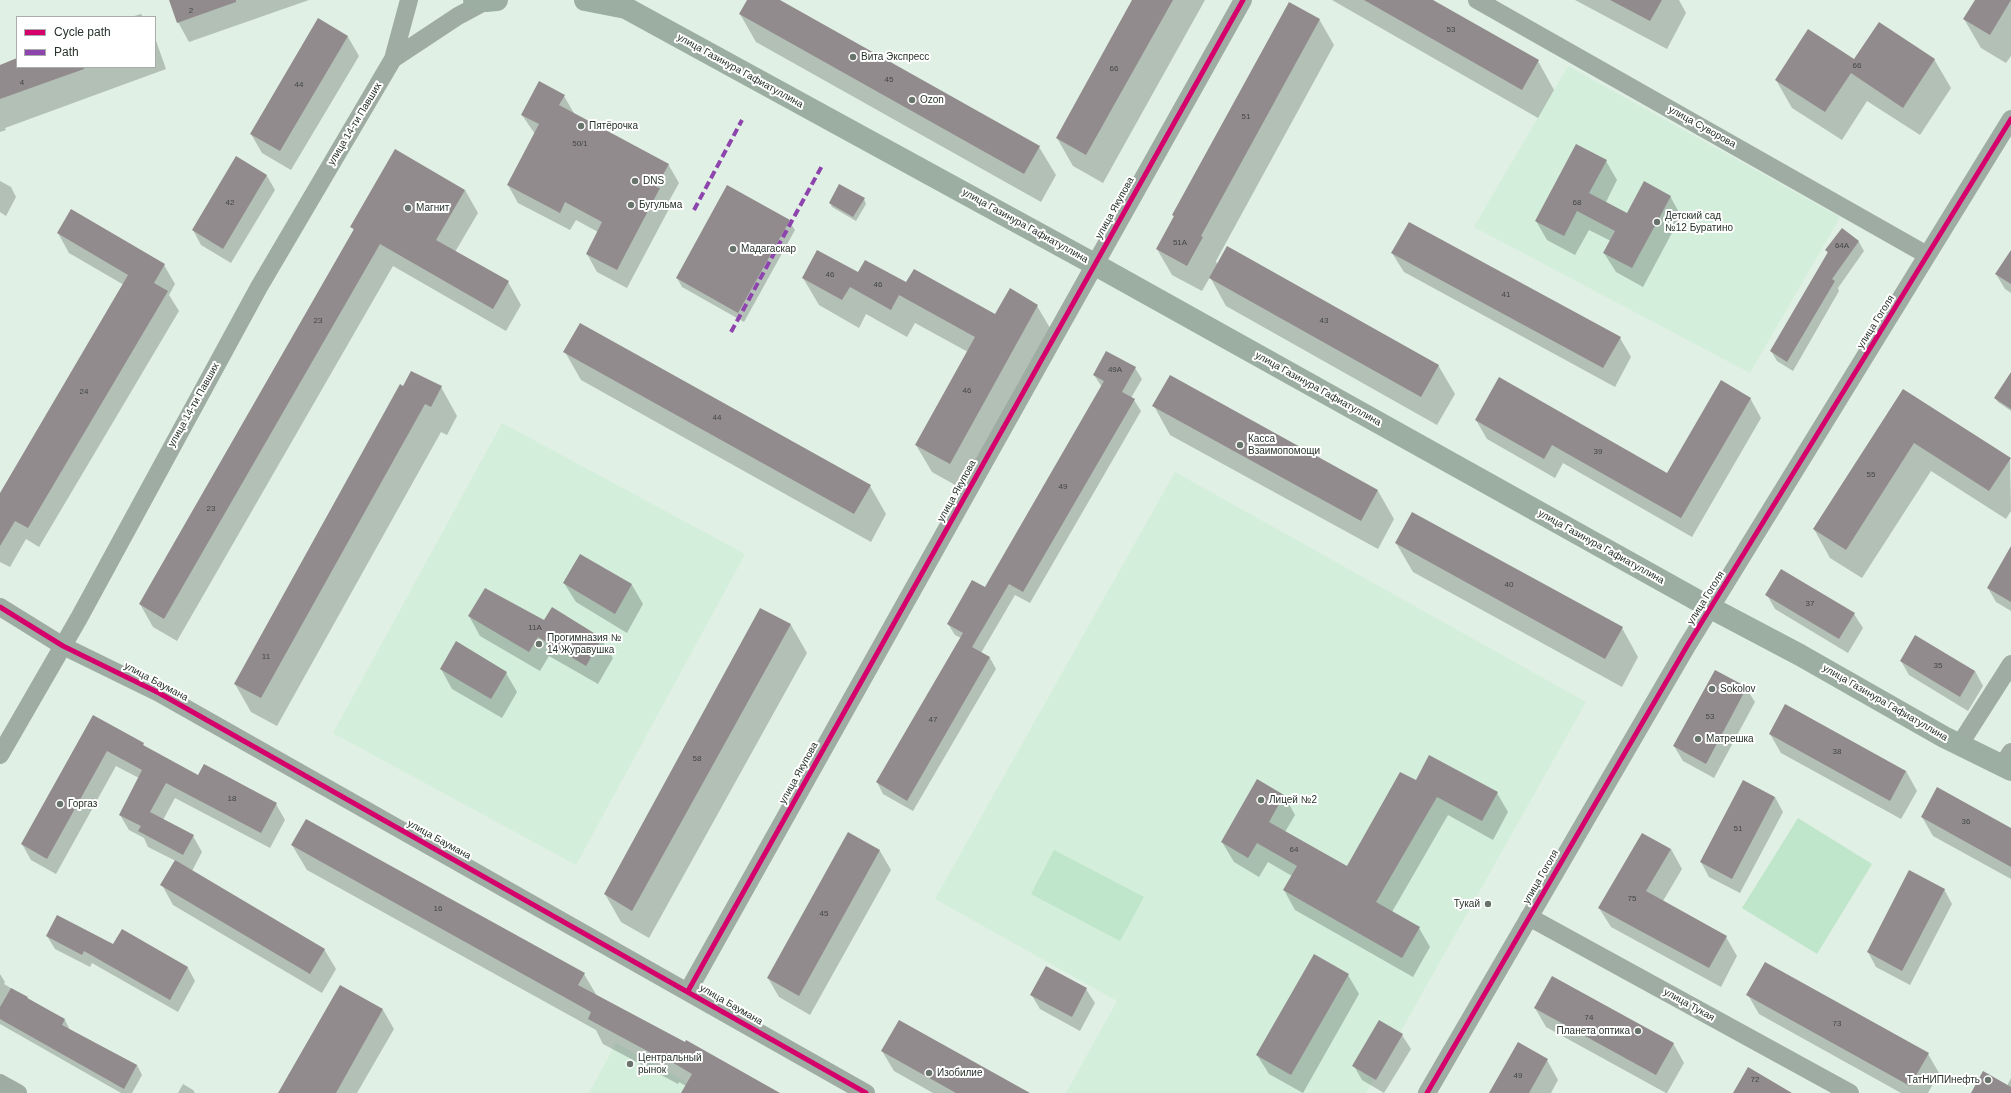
<!DOCTYPE html>
<meta charset="utf-8">
<style>
body{margin:0}
#map{position:relative;width:2011px;height:1093px;overflow:hidden;background:#e0f0e4;font-family:Arial,sans-serif}
canvas{display:block}
.legend{position:absolute;left:16px;top:16px;width:140px;height:52px;box-sizing:border-box;background:#fff;border:1px solid #a9adaa;margin:0;padding:5px 7px;list-style:none;font-size:12px;color:#27322a}
.legend li{display:flex;align-items:center;gap:8px;height:20px}
.legend b{width:20px;border:1px solid #a9adaa}
</style>
<div id="map">
<canvas width="2011" height="1093"></canvas>
<ul class="legend">
<li><b style="height:5px;background:#d6006c"></b>Cycle path</li>
<li><b style="height:5px;background:#8e44ad"></b>Path</li>
</ul>
</div>
<script>
const context = document.querySelector('canvas').getContext('2d');
context.lineJoin = 'round';
function fill(path, color) { context.fillStyle = color; context.fill(path, 'evenodd'); }
function stroke(path, color, width, dash) { context.strokeStyle = color; context.lineWidth = width; context.lineCap = dash ? 'butt' : 'round'; context.setLineDash(dash || []); context.stroke(path); }
function label(font, color, halo, rows, align = 'center') {
  context.font = font + ' Arial,sans-serif'; context.lineWidth = 4; context.setLineDash([]); context.textBaseline = 'middle'; context.strokeStyle = halo; context.fillStyle = color; for (const [text, x, y, turn = 0] of rows) {
    context.save(); context.translate(x, y); context.rotate((+turn || 0) * Math.PI / 180); context.textAlign = isNaN(turn) ? turn : align; if (halo) context.strokeText(text, 0, 0); context.fillText(text, 0, 0); context.restore();
  }
}
fill(new Path2D(`
 M1568 66 1840 217 1750 373 1474 227Z
 M502 423 745 554 576 865 333 733Z
 M1175 472 1586 702 1366 1093H1066L1117 1001 935 899Z
 M616 1043 692 1085 688 1093H589Z`), '#d3eeda');
fill(new Path2D(`
 M1798 818 1872 864 1817 954 1742 908Z
 M1054 850 1144 897 1120 941 1031 894Z`), '#bfe6ca');
fill(new Path2D(`
 M170 0H309L189 42 178 22Z
 M748 0H778L1039 147 1056 175 1041 202 756 42 740 14Z
 M1134 0H1205L1103 183 1073 166 1057 138Z
 M1332 0H1431L1538 61 1554 90 1538 118Z
 M1575 0H1679L1686 13 1667 49Z
 M1976 0H2011V56L2006 63 1981 48 1964 19Z
 M141 14 143 17H131Z
 M1319 19 1334 45 1216 261 1217 264 1438 365 1455 394 1437 425 1226 306 1210 277 1202 291 1172 275 1157 249 1174 217 1173 215Z
 M319 20 348 37 359 56 291 170 262 153 251 134Z
 M155 38 166 69 5 128 6 130 0 132V66L17 60V67H155Z
 M1934 59 1951 88 1920 135 1867 101 1842 140 1792 108 1776 80 1854 61Z
 M540 83 564 96 575 115 668 164 679 183 668 203 670 207 627 288 597 272 587 254 598 232 576 220 570 230 518 203 508 185 535 134 522 115Z
 M237 158 267 176 275 190 231 263 201 245 193 230Z
 M1606 161 1617 180 1606 202 1627 214 1670 196 1681 216 1643 287 1616 272 1604 253 1611 241 1589 230 1575 255 1547 240 1536 221Z
 M0 181 11 187 16 197 6 216 0 212Z
 M465 190 478 213 455 252 508 282 521 305 506 331 393 266 177 641 153 627 140 604 354 231 352 227Z
 M864 199 866 204 856 221 832 207 830 203Z
 M789 221 795 230 744 322 682 287 677 278Z
 M1842 229 1859 242 1864 251 1838 288 1839 291 1793 371 1777 361 1771 351 1828 254 1826 250Z
 M58 233 164 265 175 284 169 295 179 311 39 547 26 539 10 567 0 562V495L124 285 69 253Z
 M2011 252V293L2005 289 1996 274Z
 M1392 253 1620 338 1631 357 1615 387 1404 272Z
 M858 274 907 284 995 315 1037 306 1053 333 966 491 932 472 916 445 968 352 915 323 907 337 866 314 859 328 819 305 803 278Z
 M565 352 870 486 886 514 871 542 581 380Z
 M1135 368 1142 379 1131 398 1134 400 1141 411 1030 603 1015 595 981 653 990 658 996 669 913 811 883 794 877 782 961 638 955 635 948 624 985 588 1102 387 1094 375Z
 M2011 373V411L1998 402 1995 398Z
 M441 387 457 416 447 435 441 432 277 726 251 712 235 684 404 388Z
 M1904 390 2010 458 2011 511 2006 519 1931 471 1862 578 1830 558 1814 529Z
 M1750 398 1761 418 1692 537 1563 463 1555 478 1487 439 1476 420 1668 474Z
 M1154 406 1378 491 1394 519 1378 549 1170 435Z
 M1396 543 1622 628 1638 657 1622 687 1413 572Z
 M2011 552V611L1996 602 1988 588Z
 M580 555 632 585 643 604 627 633 576 602 564 583Z
 M1767 595 1854 614 1863 628 1848 653 1775 609Z
 M761 609 791 625 807 653 649 938 621 922 605 894Z
 M469 616 544 622 601 639 613 658 598 684 549 656 540 671 480 636Z
 M457 642 506 673 517 692 502 718 452 689 441 669Z
 M1901 661 1975 671 1983 686 1968 711 1909 675Z
 M1746 688 1755 702 1714 778 1683 761 1674 746Z
 M93 716 143 744 145 747 199 776 276 804 285 820 270 848 175 798 163 820 193 836 202 852 192 871 324 949 336 969 322 993 173 905 162 885 176 861 148 847 144 838 129 830 120 815 139 778 116 766 56 874 31 860 22 844Z
 M1770 734 1906 771 1917 791 1901 819 1781 753Z
 M1416 781 1497 793 1508 812 1493 840 1448 815 1392 912 1419 928 1430 947 1413 977 1295 910 1284 890 1292 876 1268 862 1259 877 1234 862 1222 842 1284 795 1295 815 1285 832 1348 868Z
 M1775 797 1783 812 1740 893 1709 877 1701 862Z
 M1922 817 2011 829V879L1933 836Z
 M849 834 880 851 891 870 810 1015 779 997 768 978Z
 M292 845 584 974 597 996 777 1093H682L686 1086 679 1082 678 1084 603 1044 596 1030 307 870Z
 M1671 849 1682 869 1663 901 1726 937 1737 956 1721 987 1611 927 1599 908Z
 M1944 889 1952 904 1910 985 1876 967 1868 952Z
 M122 930 188 968 195 981 178 1012 92 963 90 967 55 949 47 936 114 945Z
 M0 974 5 982 4 984 65 1020 70 1030 137 1065 142 1075 132 1093H121L0 1024Z
 M1348 975 1359 994 1303 1093 1269 1074 1257 1055Z
 M1086 989 1095 1003 1080 1031 1040 1009 1031 994Z
 M1748 995 1928 1054 1939 1073 1928 1093H1901L1759 1014Z
 M1535 1008 1673 1043 1684 1063 1667 1093H1666L1546 1027Z
 M383 1010 394 1029 357 1093H282Z
 M1402 1035 1411 1049 1384 1093 1362 1080 1354 1066Z
 M882 1051 1028 1093H933L894 1071Z
 M1547 1060 1558 1080 1551 1093H1490Z
 M2011 1078V1093H1972L2007 1086Z
 M183 1084 193 1090 195 1093H178Z`), '#0003');
fill(new Path2D(`
 M169 0H236V2L177 23Z
 M747 0H780L1040 146 1024 174 739 14Z
 M1132 0H1173L1086 155 1056 138Z
 M1364 0H1433L1539 60 1522 90Z
 M1610 0H1662L1650 21Z
 M1975 0H2011L1990 35 1963 19Z
 M1289 2 1320 19 1201 236 1203 237 1187 266 1156 249 1174 216 1172 215Z
 M318 18 348 36 280 151 250 134Z
 M1879 22 1935 59 1903 108 1851 73 1825 112 1775 80 1808 29 1854 59Z
 M17 58V67H84V69L0 99V65Z
 M539 81 565 95 559 105 669 164 656 187 660 188 617 270 586 254 602 222 565 202 560 213 507 185 539 124 521 115Z
 M1576 144 1607 160 1589 193 1627 213 1644 181 1671 196 1632 268 1603 253 1615 231 1577 211 1564 236 1535 221Z
 M395 149 465 190 436 240 509 281 493 309 380 244 164 619 139 604 354 229 350 227Z
 M236 156 267 175 223 249 192 230Z
 M839 184 865 198 853 217 829 203Z
 M727 185 790 220 738 313 676 278Z
 M71 209 165 264 154 283 168 291 28 528 15 521 0 546V493L128 275 57 233Z
 M1409 222 1621 337 1603 368 1391 253Z
 M1842 228 1859 241 1832 279 1835 281 1787 362 1770 351 1828 252 1825 250Z
 M1227 246 1439 365 1421 397 1209 278Z
 M817 250 858 272 865 260 906 282 914 269 995 314 1010 288 1038 305 950 464 915 445 975 337 899 295 891 310 850 287 842 300 802 278Z
 M2011 250V284L1995 274Z
 M580 323 871 485 854 514 563 352Z
 M1106 351 1136 367 1122 392 1135 399 1023 592 1009 584 972 647 990 657 907 801 876 782 963 633 947 624 972 580 985 587 1104 381 1093 375Z
 M411 371 442 386 431 407 425 404 261 698 234 684 400 384 403 386Z
 M2011 372V409L1994 398Z
 M1170 375 1378 490 1361 521 1152 406Z
 M1499 377 1667 473 1721 380 1751 398 1681 518 1552 445 1544 459 1475 420Z
 M1903 389 2011 458 1989 491 1914 443 1846 550 1813 529Z
 M1412 512 1623 627 1605 659 1395 543Z
 M2011 546V602L1987 588Z
 M580 554 632 584 615 614 563 583Z
 M1781 569 1855 613 1839 639 1765 595Z
 M485 588 544 620 552 607 602 638 586 666 538 637 529 652 468 616Z
 M760 608 791 624 632 911 604 894Z
 M1915 635 1975 671 1960 697 1900 661Z
 M456 641 507 672 491 699 440 669Z
 M1715 670 1747 687 1706 764 1673 746Z
 M1785 704 1906 771 1890 801 1769 734Z
 M93 715 144 743 143 745 198 775 204 764 277 803 261 833 166 783 150 812 194 835 183 855 138 831 141 826 119 815 142 770 107 751 47 859 21 844Z
 M1429 755 1498 792 1482 821 1437 797 1376 902 1420 927 1402 958 1283 890 1297 866 1257 843 1248 858 1221 842 1257 779 1284 795 1269 822 1347 866 1400 772 1416 780Z
 M1743 780 1775 797 1732 879 1700 862Z
 M1937 787 2011 828V867L1921 817Z
 M306 819 585 973 578 985 685 1042 686 1040 780 1093H681L692 1074 665 1058 664 1060 588 1019 591 1012 291 845Z
 M848 832 880 850 799 996 767 978Z
 M1642 833 1671 849 1646 891 1727 936 1709 968 1598 908Z
 M175 860 325 949 310 974 160 885Z
 M1909 870 1945 889 1902 971 1867 952Z
 M57 915 113 944 122 929 188 967 170 1000 84 951 82 955 46 936Z
 M1314 954 1349 974 1291 1075 1256 1055Z
 M1765 962 1929 1053 1910 1086 1746 995Z
 M1046 966 1087 988 1072 1017 1030 995Z
 M1552 976 1674 1043 1656 1075 1534 1008Z
 M340 985 383 1009 336 1093H278Z
 M11 988 28 997 27 998 65 1019 62 1025 137 1065 124 1089 0 1019V1007Z
 M899 1020 1030 1093H956L881 1051Z
 M1379 1020 1403 1034 1376 1080 1352 1066Z
 M1518 1042 1548 1059 1529 1093H1489Z
 M1748 1067 1792 1093H1733Z
 M1983 1071 2011 1087V1093H1971Z`), '#928b8e');
stroke(new Path2D(`
 M1477 0 1927 255
 M393 59 458 16 486 1
 M0 607 63 646 159 693 866 1093
 M1960 744 2011 664
 M0 755 79 618 259 287 393 59 409 0
 M2003 765 2011 752
 M1529 917 1850 1093
 M688 991 1243 0
 M0 1083 18 1093
 M1427 1093 1687 646 2011 119`), '#9faca3', 18);
stroke(new Path2D(`
 M474 0 486 1 497 0
 M585 0 626 8
 M616 0 626 8 1094 264 1711 608 1800 655 1944 737 2011 770`), '#9cada2', 22);
stroke(new Path2D(`
 M694 210 742 120
 M731 332 823 164`), '#8e44ad', 4, [8, 4]);
stroke(new Path2D(`
 M0 607 63 646 159 693 866 1093
 M688 991 1243 0
 M1427 1093 1687 646 2011 119`), '#d6006c', 5);
for (const [x, y, r, color] of [
 [853,57,4,"#68746b"],
 [912,100,4,"#68746b"],
 [581,126,4,"#68746b"],
 [635,181,4,"#68746b"],
 [631,205,4,"#68746b"],
 [408,208,4,"#68746b"],
 [1657,222,4,"#68746b"],
 [733,249,4,"#68746b"],
 [1240,445,4,"#68746b"],
 [539,644,4,"#68746b"],
 [1712,689,4,"#68746b"],
 [1698,739,4,"#68746b"],
 [1261,800,4,"#68746b"],
 [60,804,4,"#68746b"],
 [1488,904,4,"#68746b"],
 [1638,1031,4,"#68746b"],
 [630,1064,4,"#68746b"],
 [929,1073,4,"#68746b"],
 [1988,1080,4,"#68746b"]
]) { const dot = new Path2D(); dot.arc(x, y, r, 0, 2 * Math.PI); context.fillStyle = color; context.fill(dot); stroke(dot, '#fff', 1.5); }
label('8px', '#424843', null, [
 ["2",191,11],
 ["53",1451,30],
 ["66",1857,66],
 ["66",1114,69],
 ["45",889,80],
 ["4",22,83],
 ["44",299,85],
 ["51",1246,117],
 ["50/1",580,144],
 ["42",230,203],
 ["68",1577,203],
 ["51А",1180,243],
 ["64А",1842,246],
 ["46",830,275],
 ["46",878,285],
 ["41",1506,295],
 ["23",318,321],
 ["43",1324,321],
 ["49А",1115,370],
 ["46",967,391],
 ["24",84,392],
 ["44",717,418],
 ["39",1598,452],
 ["55",1871,475],
 ["49",1063,487],
 ["23",211,509],
 ["40",1509,585],
 ["37",1810,604],
 ["11А",535,628],
 ["11",266,657],
 ["35",1938,666],
 ["53",1710,717],
 ["47",933,720],
 ["38",1837,752],
 ["58",697,759],
 ["18",232,799],
 ["36",1966,822],
 ["51",1738,829],
 ["64",1294,850],
 ["75",1632,899],
 ["16",438,909],
 ["45",824,914],
 ["74",1589,1018],
 ["73",1837,1024],
 ["49",1518,1076],
 ["72",1755,1080]
]);
label('10px', '#27322a', '#fff', [
 ["Вита Экспресс",861,57],
 ["Ozon",920,100],
 ["Пятёрочка",589,126],
 ["DNS",643,181],
 ["Бугульма",639,205],
 ["Магнит",416,208],
 ["Детский сад",1665,216],
 ["№12 Буратино",1665,228],
 ["Мадагаскар",741,249],
 ["Касса",1248,439],
 ["Взаимопомощи",1248,451],
 ["Прогимназия №",547,638],
 ["14 Журавушка",547,650],
 ["Sokolov",1720,689],
 ["Матрешка",1706,739],
 ["Лицей №2",1269,800],
 ["Горгаз",68,804],
 ["Тукай",1480,904,"right"],
 ["Планета оптика",1630,1031,"right"],
 ["Центральный",638,1058],
 ["рынок",638,1070],
 ["Изобилие",937,1073],
 ["ТатНИПИнефть",1980,1080,"right"]
], 'left');
label('10px', '#27322a', '#fff', [
 ["улица Газинура Гафиатуллина",740,71,29],
 ["улица 14-ти Павших",355,124,-59],
 ["улица Суворова",1702,127,29],
 ["улица Якупова",1115,208,-61],
 ["улица Газинура Гафиатуллина",1025,226,29],
 ["улица Гоголя",1876,322,-58],
 ["улица Газинура Гафиатуллина",1318,389,29],
 ["улица 14-ти Павших",194,405,-61],
 ["улица Якупова",957,491,-61],
 ["улица Газинура Гафиатуллина",1601,547,29],
 ["улица Гоголя",1706,598,-58],
 ["улица Баумана",156,682,28],
 ["улица Газинура Гафиатуллина",1885,703,30],
 ["улица Якупова",799,773,-61],
 ["улица Баумана",439,840,29],
 ["улица Гоголя",1541,877,-60],
 ["улица Баумана",731,1005,30],
 ["улица Тукая",1689,1005,29]
]);
</script>
